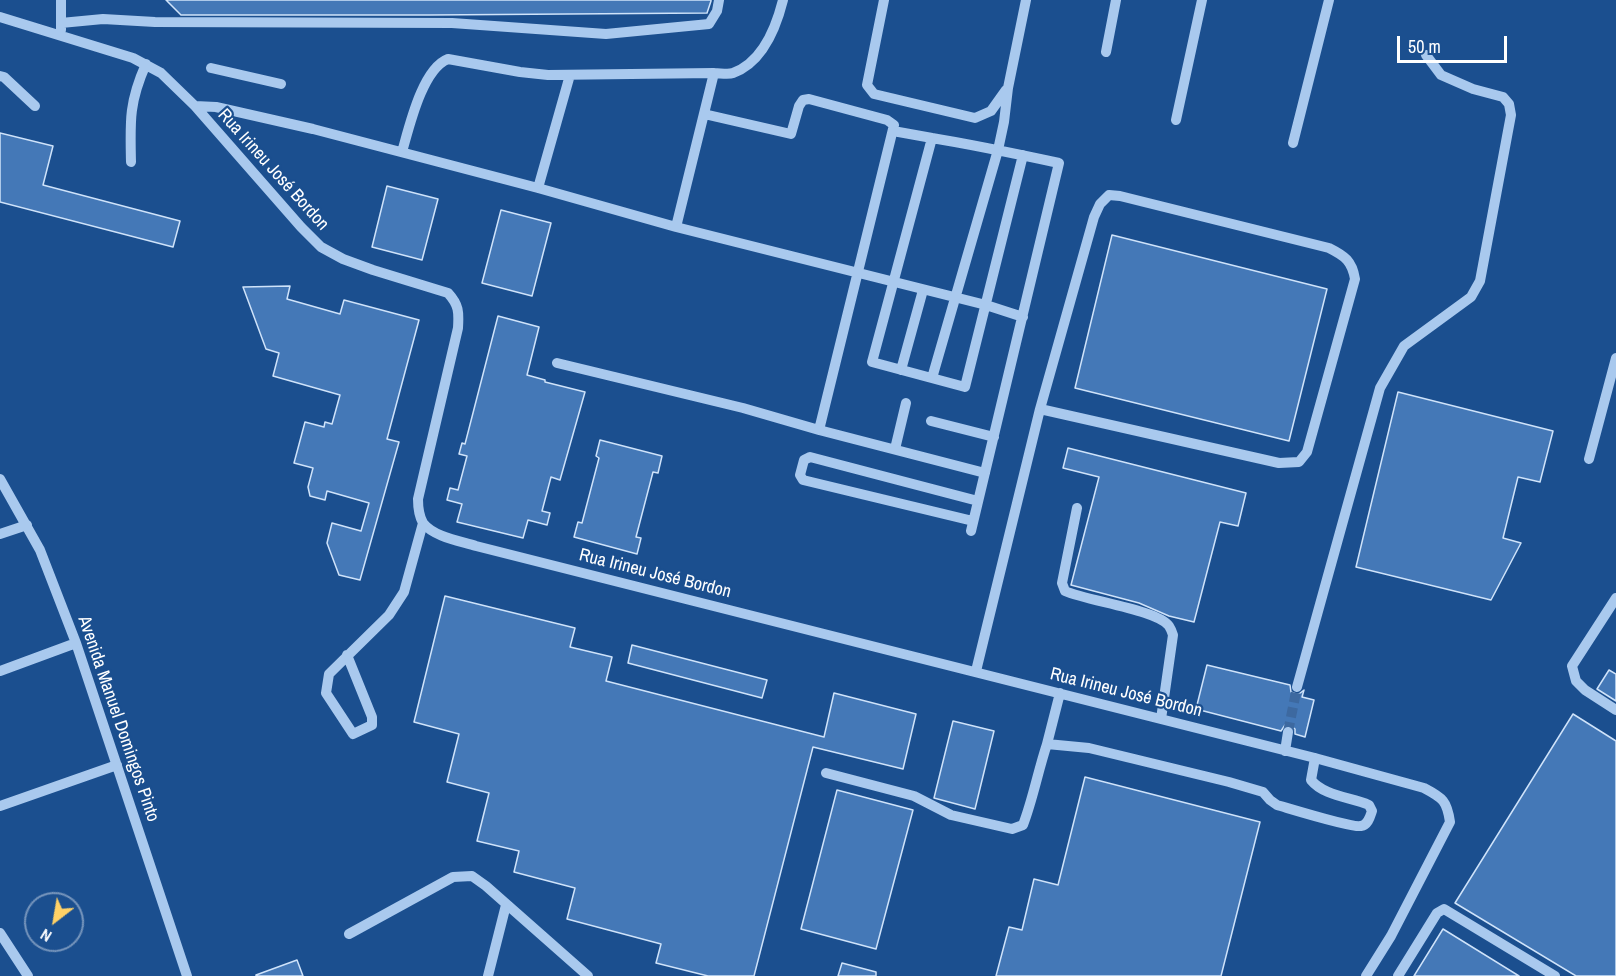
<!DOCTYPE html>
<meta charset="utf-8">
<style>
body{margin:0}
#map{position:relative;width:1616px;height:976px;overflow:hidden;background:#1b4f8f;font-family:"Archivo Narrow",sans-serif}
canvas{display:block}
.north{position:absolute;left:24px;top:892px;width:60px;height:60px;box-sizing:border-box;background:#1b4f8f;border:2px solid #7695bc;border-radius:50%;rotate:211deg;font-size:16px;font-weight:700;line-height:24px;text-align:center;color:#fff}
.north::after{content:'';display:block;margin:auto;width:21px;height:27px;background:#ffd166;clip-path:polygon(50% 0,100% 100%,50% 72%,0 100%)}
.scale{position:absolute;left:1397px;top:36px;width:110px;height:27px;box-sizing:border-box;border:3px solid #fff;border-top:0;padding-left:8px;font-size:18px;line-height:21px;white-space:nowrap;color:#fff;-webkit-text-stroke:4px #1b4f8f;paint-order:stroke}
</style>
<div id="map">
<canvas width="1616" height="976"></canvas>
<div class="north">N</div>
<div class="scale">50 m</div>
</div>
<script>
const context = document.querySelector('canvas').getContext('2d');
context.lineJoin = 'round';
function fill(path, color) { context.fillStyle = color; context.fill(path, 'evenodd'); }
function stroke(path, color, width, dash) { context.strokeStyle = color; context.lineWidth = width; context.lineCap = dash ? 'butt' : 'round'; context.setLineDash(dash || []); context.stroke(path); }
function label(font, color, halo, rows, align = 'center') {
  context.font = font + ' "Archivo Narrow",sans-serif'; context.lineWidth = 4.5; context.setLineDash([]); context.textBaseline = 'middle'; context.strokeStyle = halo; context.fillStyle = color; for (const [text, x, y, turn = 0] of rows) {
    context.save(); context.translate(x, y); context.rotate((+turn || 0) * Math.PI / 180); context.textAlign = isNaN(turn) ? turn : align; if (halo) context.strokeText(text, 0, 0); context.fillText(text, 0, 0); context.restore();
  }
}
const building = new Path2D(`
 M166 0H711V1L707 13 429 15H181Z
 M0 133 53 146 43 185 180 221 173 247 0 202Z
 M387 186 438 199 422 260 372 247Z
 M501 210 551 223 532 296 482 283Z
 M1112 235 1327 289 1289 441 1075 388Z
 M290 286 287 299 340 314 344 300 419 320 387 439 399 442 360 580 339 575 327 543 332 523 361 531 369 503 327 491 325 500 310 496 308 487 313 468 294 463 305 422 324 427 325 422 332 424 340 395 273 376 279 353 266 349 243 287Z
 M498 316 539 327 527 375 545 380V382L585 392 560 480 551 477 542 511 550 513 547 525 528 520 523 538 457 522 462 504 447 500 450 488 458 490 467 456 459 454 462 443 465 444Z
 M1398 392 1553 431 1540 482 1518 477 1503 538 1521 543 1491 600 1356 567Z
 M600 440 662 456 658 473 653 472 636 537 641 538 637 554 574 537 578 522 582 523 599 458 596 456Z
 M1068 448 1246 493 1238 526 1220 522 1194 622 1169 616 1139 603 1071 585 1099 477 1063 468Z
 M445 596 575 628 570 647 612 657 606 681 824 737 834 693 916 714 903 769 813 747 754 976H708L656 963 661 944 567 919 575 888 514 872 519 851 477 841 489 793 447 782 459 734 414 722Z
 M632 645 767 680 762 698 628 663Z
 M1207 665 1290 685 1291 692 1296 694H1299L1304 690 1302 697 1314 700 1305 737 1295 734V729L1290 725H1285L1281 731 1196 709Z
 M1609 670 1616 674V701L1597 689Z
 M1573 714 1616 741V976H1576L1455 903Z
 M953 721 994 731 975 809 934 798Z
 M1085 777 1260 822 1221 976H996L1009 927 1022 930 1034 879 1058 885Z
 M837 790 913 810 876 949 801 929Z
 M1443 929 1519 976H1414Z
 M297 960 303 976H256V975Z
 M842 963 876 972V976H838Z`);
fill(building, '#4478b7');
stroke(building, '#cfe3fa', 1.5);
stroke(new Path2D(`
 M1288 732 1297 687`), '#3d69a0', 10, [10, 5]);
stroke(new Path2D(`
 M61 0V30
 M884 0 867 85 874 94 975 118 991 111 1006 90
 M0 17 133 58 161 73 195 106 301 227 321 247 343 259 373 270 448 293C459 305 459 312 458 328L418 499C418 507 419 516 423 523 434 537 460 541 476 546L1315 758 1424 788C1443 798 1447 801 1450 822L1391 936 1366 976
 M61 23 103 19 155 22 452 23 606 34 709 24 717 11 719 0
 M1106 52 1116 0
 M211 68 281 84
 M0 76 4 77 35 106
 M195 106 216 107 313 129 538 188 676 227 986 305 1023 317
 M1176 120 1202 0
 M893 131 932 138
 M1293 143 1329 0
 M402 152C409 128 422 69 448 59L520 72 548 75 714 73
 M131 162C130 121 129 102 146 64
 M538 188 570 75
 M676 227 714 73C720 73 728 75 733 73 763 62 776 28 783 0
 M557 363 743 408 819 430 894 125 887 120 809 99 803 100 799 106 791 134 704 114
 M901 370 923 290
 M932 378 998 150 1004 122 1008 88 1026 0
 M931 421 994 437
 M819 430 985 473
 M895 449 906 403
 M1589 459 1616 358
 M0 479 40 550 76 643 187 976
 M1077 508 1062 583 1065 591C1087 601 1158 610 1169 626 1171 629 1172 632 1173 635L1161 719
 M973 521 803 480 800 475 804 460 810 457 978 501
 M971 531 1059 163C1017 154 975 145 932 138L872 362 965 387 1023 155
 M0 534 27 525
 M1616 598 1572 666 1576 681 1585 690 1616 710
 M347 655 372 717V725L353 734 326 693 329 674 389 615 404 592 423 523
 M0 671 76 643
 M976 671 1040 409 1094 217 1100 204 1109 195 1120 196 1329 248C1345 256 1352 261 1355 279L1307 452 1299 462 1279 463 1040 409
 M1297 687 1380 388 1404 346 1471 297 1480 281 1511 115 1509 104 1503 97 1473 89 1441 75 1426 55
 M1047 744 1060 693
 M1285 751 1288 732
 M826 773 914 796 951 815 1012 829 1023 825C1033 799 1038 771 1047 744L1089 748 1229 782 1263 792 1270 800 1277 805C1291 809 1352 828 1361 826 1368 825 1370 817 1372 811L1369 805C1350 797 1324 796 1311 780L1315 758
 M0 806 117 765
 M0 933 28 976
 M349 934 453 877 472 876 486 886 588 976
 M488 976 506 905
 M1398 976 1437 913 1444 909 1555 976`), '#a9c9ee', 10);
label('18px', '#fff', '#1b4f8f', [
 ["Rua Irineu José Bordon",273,170,48],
 ["Rua Irineu José Bordon",655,574,14],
 ["Rua Irineu José Bordon",1126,693,14],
 ["Avenida Manuel Domingos Pinto",118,719,71]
]);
</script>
